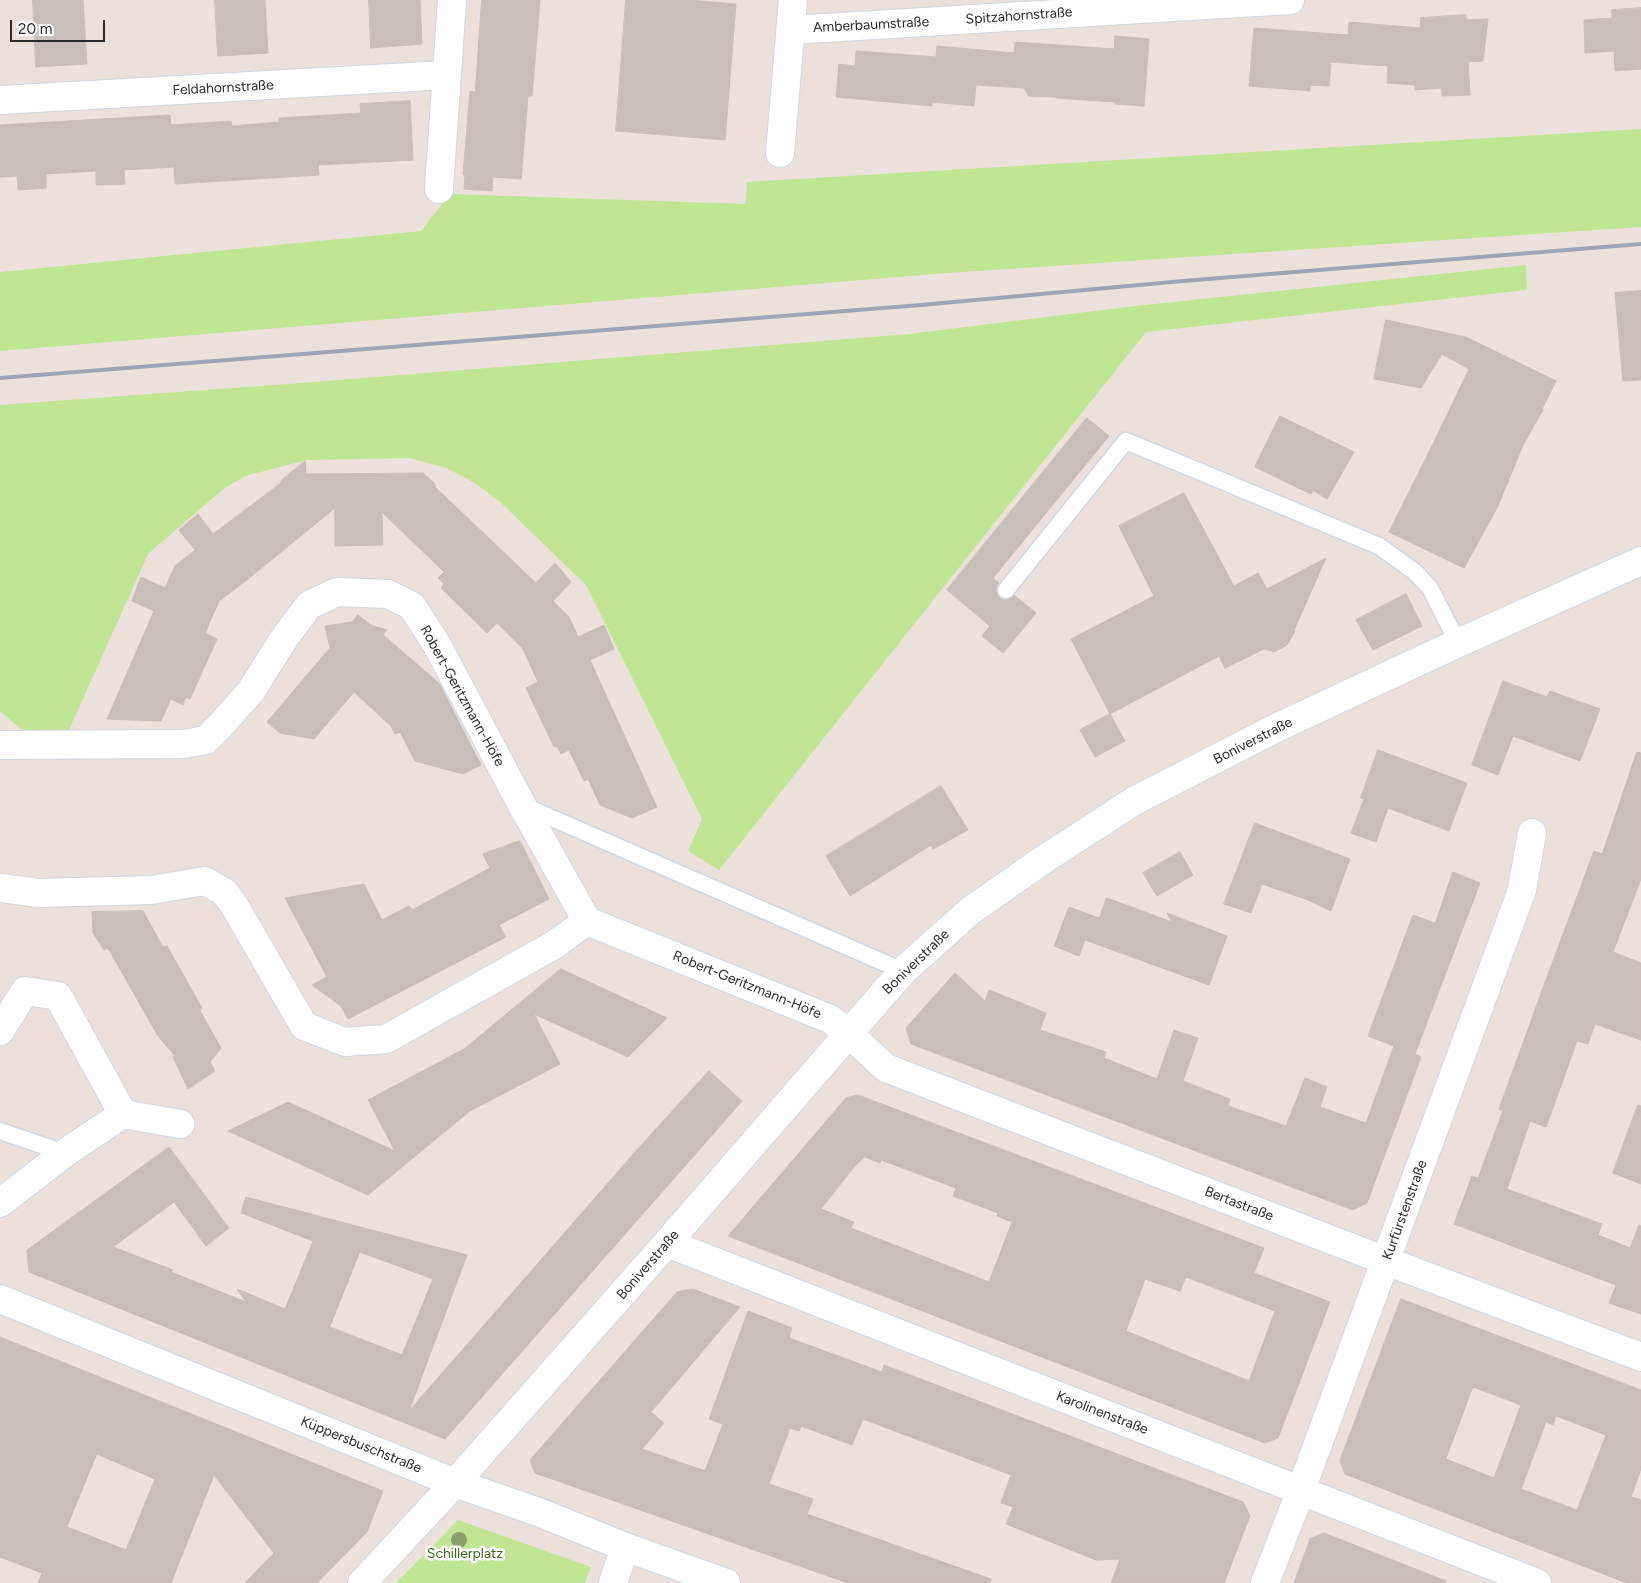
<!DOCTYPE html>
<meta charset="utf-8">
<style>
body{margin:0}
#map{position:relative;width:1641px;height:1583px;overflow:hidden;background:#ece1da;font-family:Figtree,sans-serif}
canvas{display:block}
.scale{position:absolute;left:10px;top:20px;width:95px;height:22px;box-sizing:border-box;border:2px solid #292929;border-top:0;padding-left:6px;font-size:15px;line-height:18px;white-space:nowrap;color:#292929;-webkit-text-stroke:4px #fff;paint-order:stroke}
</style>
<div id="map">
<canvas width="1641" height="1583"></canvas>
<div class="scale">20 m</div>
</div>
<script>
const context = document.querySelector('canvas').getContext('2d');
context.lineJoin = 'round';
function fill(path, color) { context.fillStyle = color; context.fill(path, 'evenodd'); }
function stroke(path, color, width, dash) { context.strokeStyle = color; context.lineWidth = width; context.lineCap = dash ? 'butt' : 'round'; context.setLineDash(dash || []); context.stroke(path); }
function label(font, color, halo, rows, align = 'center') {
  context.font = font + ' Figtree,sans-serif'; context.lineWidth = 5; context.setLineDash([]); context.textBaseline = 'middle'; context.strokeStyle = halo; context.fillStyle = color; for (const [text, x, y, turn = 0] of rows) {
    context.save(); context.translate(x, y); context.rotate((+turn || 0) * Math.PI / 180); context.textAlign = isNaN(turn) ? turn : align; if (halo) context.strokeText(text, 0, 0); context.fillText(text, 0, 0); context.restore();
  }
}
fill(new Path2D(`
 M1641 129V227L947 273 0 351V272L421 231 450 194 745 204 747 182Z
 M1526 265 1527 290 1146 332 719 870 688 851 702 819 586 585 499 501 475 483 446 468 410 458 307 460 245 476 222 490 148 554 69 730 23 731 0 711V405L301 383 909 334 1135 306Z
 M458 1520 591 1567 585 1583H396Z`), '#c0e693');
const building = new Path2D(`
 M33 0H83L87 64 36 67Z
 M215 0H265L268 53 218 56Z
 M369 0H420L422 44 371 48Z
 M482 0H540L532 96H528L521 179 493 177 492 191 464 189 465 175H463L470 91 475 92Z
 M626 0H689L736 4 725 140 616 131Z
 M1641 8V69L1615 71 1614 51 1585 53 1584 20 1612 18V10Z
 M1466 15V20L1488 19 1483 61 1468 62 1470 95 1442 96V88L1415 90V85L1387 83 1388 66 1331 62 1329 86 1310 85V91L1249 86 1254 28 1348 35 1349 22 1420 28 1421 18Z
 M1115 36 1149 39 1144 106 1115 104V102L1056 98V97L1029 96 1024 88 976 85 974 106 932 102V106L836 97 839 64 855 66 856 51 936 57 937 46 1014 53 1015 42 1114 49Z
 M410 101 413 160 318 165 319 175 175 184 174 167 124 170 125 184 96 185V171L46 174V188L18 190 17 176 0 177V125L170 115 171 125 231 121 232 126 279 122V118L361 113 360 104Z
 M1641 291V380L1623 381 1615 293Z
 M1386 320 1466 337 1556 381 1542 409 1543 410 1523 445 1498 506 1464 568 1389 532 1430 450 1469 369 1442 354 1421 388 1374 379Z
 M1280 416 1354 452 1327 499 1313 490 1311 494 1255 467Z
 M1087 418 1109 436 993 578 999 583 996 589 999 597 1004 600 1009 599 1014 595 1036 613 1003 653 982 636 990 626 947 590Z
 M305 461 306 474 423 473 435 484V487L536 583 555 563 571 582 553 601 569 617 578 637 604 625 614 649 590 660 657 807 632 818 600 805 588 779 584 781 569 750 561 754 557 746 554 747 526 688 538 682 523 649 497 623 487 633 441 588 444 584 438 578 444 572 382 512 383 545 335 546V508L248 579 219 601 205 633 217 639 190 699 186 697 183 705 171 699 161 721 107 719 154 611 132 601 141 577 165 588 175 566 195 550 179 530 198 514 213 534 281 483V481Z
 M1184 493 1234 586 1258 573 1267 589 1326 558 1294 630 1295 631 1287 645 1274 652 1264 649 1225 668 1219 656 1110 714 1071 639 1154 596 1119 526Z
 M1406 594 1422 626 1373 650 1356 620Z
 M358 615 371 625 387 630 383 635 439 683 481 765 463 774 415 761 400 732 395 734 391 726 354 692 314 739 280 733 267 722 330 648 325 626 352 622Z
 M1503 681 1547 697 1550 691 1600 709 1580 761 1513 736 1498 775 1472 765Z
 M1110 714 1125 741 1095 757 1080 730Z
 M1378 750 1467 783 1449 831 1388 808 1376 842 1351 833 1364 799 1361 798Z
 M1637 752 1641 753V879L1613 952 1641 963V1040L1595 1024 1588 1044 1577 1041 1546 1127 1530 1121 1507 1189 1602 1224 1598 1235 1630 1248 1639 1225 1641 1226V1314L1609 1303 1616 1285 1454 1224 1472 1176 1478 1178 1503 1111 1499 1109 1540 996 1594 851 1602 854Z
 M941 786 968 830 933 849 931 845 850 896 826 856Z
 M1255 823 1350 859 1331 911 1308 900 1262 884 1251 913 1224 904Z
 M520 841 549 899 499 925 506 937 348 1019 341 1006 312 985 327 977 285 898 364 884 382 920 409 906 412 910 490 868 483 854Z
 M1180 852 1193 875 1157 896 1143 873Z
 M1453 872 1480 883 1415 1054 1421 1057 1367 1203 1353 1210 911 1044 906 1028 955 973 985 1001 989 990 1046 1013 1040 1030 1106 1052 1104 1058 1157 1079 1174 1030 1198 1038 1183 1081 1230 1099 1228 1106 1286 1126 1305 1078 1327 1087 1320 1107 1366 1123 1394 1046 1368 1036 1413 915 1435 923Z
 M1107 898 1172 922 1167 913 1227 936 1209 985 1085 940 1079 956 1054 946 1069 907 1099 918Z
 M143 911 163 947 167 946 202 1008 200 1011 221 1048 210 1062 215 1071 188 1089 173 1057 175 1056 158 1036 108 948 104 950 93 933 92 912Z
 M561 969 667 1018 628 1057 534 1014 560 1064 470 1111 368 1195 228 1131 288 1102 395 1151 368 1100 464 1049Z
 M709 1071 742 1101 445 1439 29 1272 27 1250 169 1147 229 1228 206 1246 174 1202 113 1247 173 1270 171 1272 246 1302 237 1289 285 1309 313 1241 241 1213 246 1197 467 1255 409 1411 635 1152ZM360 1252 433 1279 402 1355 330 1327Z
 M858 1095 1264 1248 1254 1273 1330 1302 1278 1438 1265 1443 728 1236 846 1098ZM865 1157 880 1163 881 1160 956 1188 953 1196 998 1213 997 1216 1012 1222 989 1282 851 1228 854 1222 821 1209 854 1167ZM1186 1277 1275 1311 1249 1381 1126 1331 1145 1279 1180 1291Z
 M1638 1105 1641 1106V1184L1613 1173Z
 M693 1289 740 1307 651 1412 664 1423 642 1449 705 1471 723 1424 709 1419 748 1311 792 1328 789 1338 882 1372 884 1365 1243 1502 1250 1516 1224 1583H1111L1120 1559 1096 1560 1006 1524 1013 1507 1001 1503 1011 1475 863 1419 852 1445 801 1426 799 1431 790 1428 769 1484 813 1499 807 1514 991 1579 990 1583H848L535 1473 530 1460 677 1292Z
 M1401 1299 1641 1390V1469L1631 1497 1641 1500V1583H1627L1345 1474 1340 1461ZM1473 1387 1521 1405 1494 1478 1446 1459ZM1556 1416 1606 1435 1577 1510 1521 1489 1546 1422 1553 1425Z
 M0 1337 383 1491 367 1532 317 1583H245L274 1553 214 1475 171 1583H38L42 1573 0 1557ZM97 1454 155 1479 126 1550 67 1527Z
 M1324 1533 1446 1581V1583H1294L1310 1539Z`);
fill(building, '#c7beba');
stroke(building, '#c8bcb3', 1);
const lane = new Path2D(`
 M1006 590 1126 441 1379 546 1415 572 1430 588 1458 643
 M522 805 903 971
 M0 1131 65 1153`);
const street = new Path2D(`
 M791 30 1290 0
 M0 100 446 75
 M780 153 793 0
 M439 189 452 0
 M0 745 183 744 206 740 220 726 251 691 283 640 309 605 337 592 388 594 412 606 437 645 522 805 587 921 830 1019 848 1033 886 1068 1386 1261 1641 1357
 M0 888 38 893 151 890 205 881 224 892 234 905 304 1026 345 1042 386 1039 554 945 587 921
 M0 1031 25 991 58 996 123 1114
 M0 1203 65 1153 123 1114 180 1124
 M667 1243 1537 1583
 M0 1299 455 1483 541 1513 625 1547 726 1583
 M362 1583 455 1483 667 1243 903 971 970 911 1043 860 1134 801 1276 728 1458 643 1641 561
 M613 1583 625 1547
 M1265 1583 1301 1490 1522 890 1532 833`);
stroke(lane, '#cfd7e3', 19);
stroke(street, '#cfd7e3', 30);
stroke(lane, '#fff', 16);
stroke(street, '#fff', 28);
stroke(new Path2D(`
 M0 378 921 305 1183 281 1641 244`), '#9ca5b5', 4);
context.fillStyle = '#899f6e';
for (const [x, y] of [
 [459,1540]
]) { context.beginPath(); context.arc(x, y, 8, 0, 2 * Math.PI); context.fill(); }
label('14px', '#292929', '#fff', [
 ["Spitzahornstraße",1019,16,-4],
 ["Amberbaumstraße",871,25,-3],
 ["Feldahornstraße",223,88,-3],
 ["Robert-Geritzmann-Höfe",462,696,61],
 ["Boniverstraße",1253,741,-27],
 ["Boniverstraße",916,962,-44],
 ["Robert-Geritzmann-Höfe",747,985,22],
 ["Bertastraße",1239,1204,21],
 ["Kurfürstenstraße",1405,1210,-70],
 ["Boniverstraße",648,1265,-49],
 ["Karolinenstraße",1102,1413,21],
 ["Küppersbuschstraße",361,1445,22]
]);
label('14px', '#386916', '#fff', [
 ["Schillerplatz",465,1554]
]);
</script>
